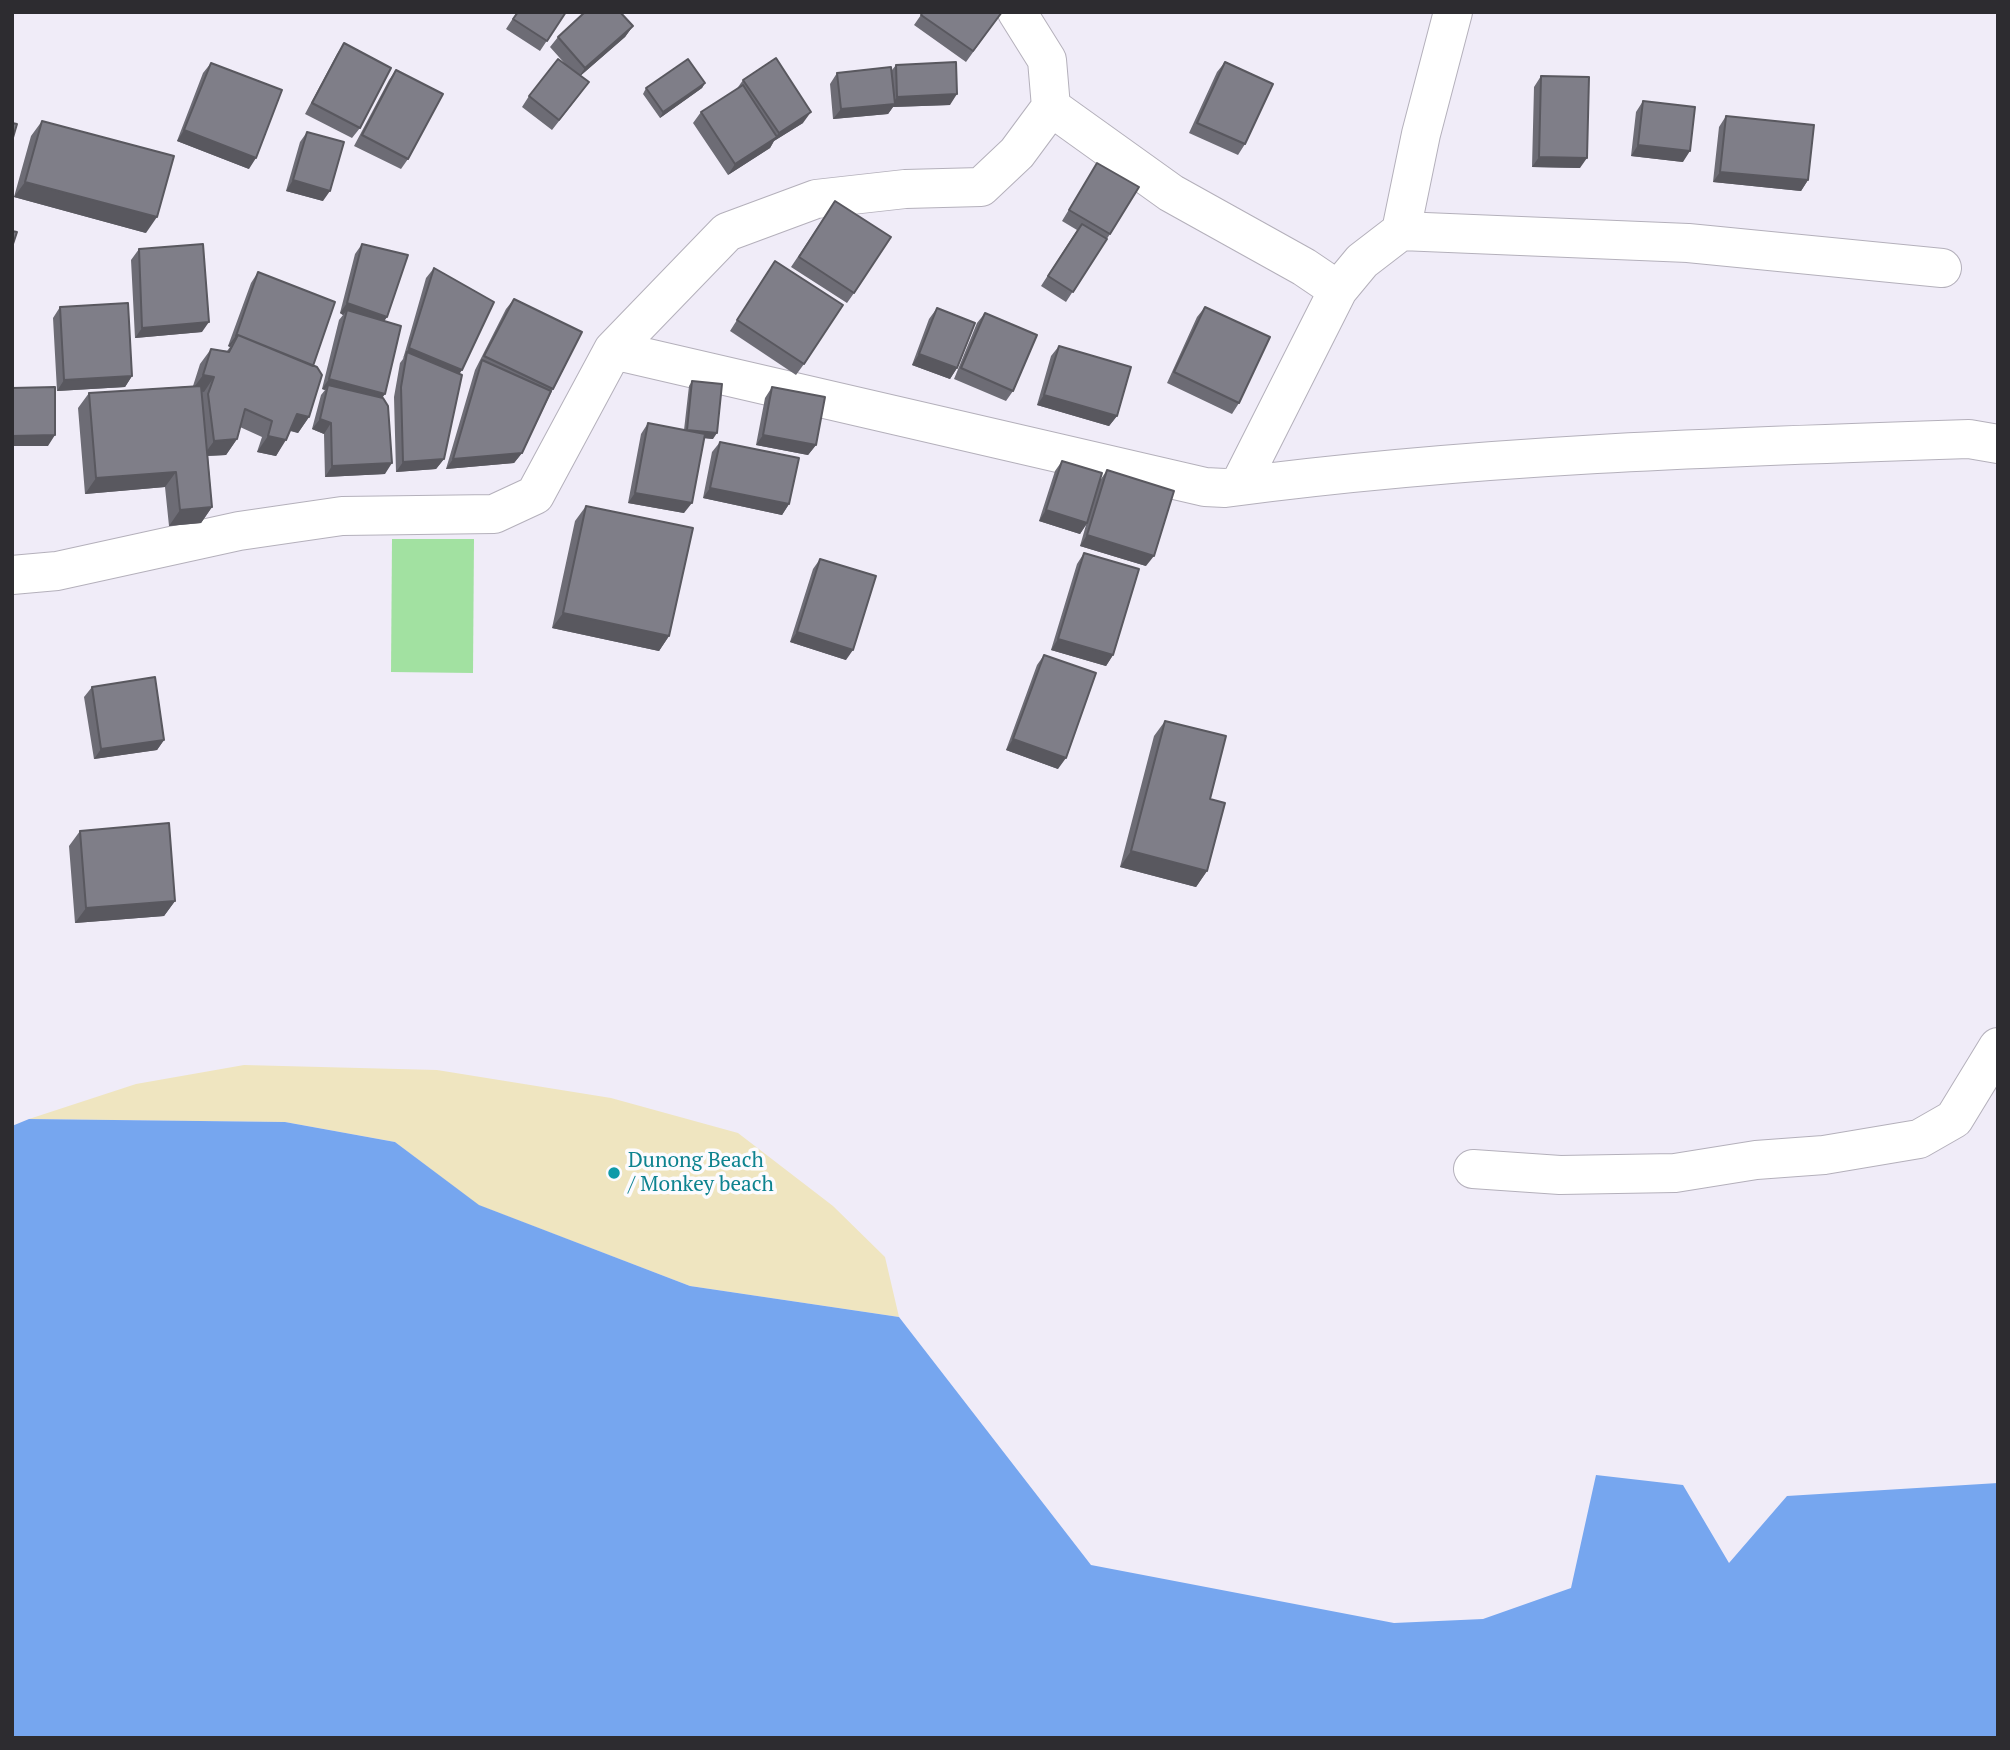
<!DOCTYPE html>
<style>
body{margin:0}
#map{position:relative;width:2010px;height:1750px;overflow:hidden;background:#f0ecf8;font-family:"PT Serif",serif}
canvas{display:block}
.frame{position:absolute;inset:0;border:14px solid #2d2c30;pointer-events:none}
</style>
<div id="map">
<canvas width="2010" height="1750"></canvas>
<div class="frame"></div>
</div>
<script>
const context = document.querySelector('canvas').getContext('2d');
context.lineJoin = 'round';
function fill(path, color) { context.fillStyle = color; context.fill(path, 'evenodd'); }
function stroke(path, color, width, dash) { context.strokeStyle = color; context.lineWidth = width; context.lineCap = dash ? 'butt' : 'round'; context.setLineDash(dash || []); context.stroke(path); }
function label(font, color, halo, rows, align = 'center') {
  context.font = font + ' "PT Serif",serif'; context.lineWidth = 7; context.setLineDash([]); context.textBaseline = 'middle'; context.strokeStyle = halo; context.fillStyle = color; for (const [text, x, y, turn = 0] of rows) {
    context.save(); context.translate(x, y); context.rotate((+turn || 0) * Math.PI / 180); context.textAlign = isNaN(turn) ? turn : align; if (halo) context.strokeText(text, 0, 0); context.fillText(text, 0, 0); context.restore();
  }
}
fill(new Path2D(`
 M392 539H474L473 673 391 672Z`), '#a2e1a1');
fill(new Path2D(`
 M244 1065 437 1070 611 1098 738 1133 833 1206 885 1257 899 1317 690 1286 478 1205 395 1142 285 1122 29 1119 136 1084Z`), '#efe5c0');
fill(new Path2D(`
 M29 1119 285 1122 395 1142 479 1205 690 1286 899 1317 1091 1565 1394 1623 1483 1619 1571 1588 1596 1475 1683 1485 1729 1563 1787 1496 1998 1483V1738H12V1126Z`), '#76a6ef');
const minor = new Path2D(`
 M1051 107 1171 193 1304 267 1338 290
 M1401 231 1688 243 1942 268
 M613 350 1205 487 1225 488C1472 455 1720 447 1969 439L1998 444
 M1239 486 1338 290 1362 261 1401 231 1421 134 1453 12
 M12 575 57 571 239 531 342 516 494 514 535 495 613 350 727 232 816 199 905 189 981 187 1017 153 1051 107 1047 60 1017 12
 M1473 1169 1560 1175 1675 1173 1756 1160 1824 1155 1919 1139 1954 1119 1998 1047`);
stroke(minor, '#b4b0bb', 40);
stroke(minor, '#fff', 38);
fill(new Path2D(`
 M517 12H566L540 51 506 29Z
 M923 12H1002L966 62 914 25Z
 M633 26 625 37 580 76 581 93 552 130 522 107 529 96 567 66 550 47 558 37Z
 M344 43 360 128 352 138 305 114 337 54Z
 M1225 62 1245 144 1238 155 1189 133 1217 72Z
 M211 63 249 169 177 141 203 73Z
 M896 65 950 105 893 107 888 114 833 119 830 84 837 73 892 70Z
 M396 70 408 159 401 169 354 146 389 80Z
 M1541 76 1580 168 1532 167 1534 87Z
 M743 80 803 123 774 141 770 148 728 175 693 123 701 112 736 90Z
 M705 83 702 88 660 118 643 94 646 88Z
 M1643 101 1683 162 1631 156 1636 112Z
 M1726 116 1808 180 1801 191 1713 182 1719 127Z
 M42 121 146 233 14 197 31 136Z
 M307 132 323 201 286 191 300 142Z
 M1097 163 1110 234 1066 302 1041 286 1077 230 1062 221Z
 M835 201 854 293 847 303 791 267Z
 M362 244 387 317 384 321 382 398 385 474 325 477 324 434 312 429 321 395 325 390 322 389 339 320 343 315 340 313 355 254Z
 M139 249 202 332 135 338 131 260Z
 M434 268 459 374 444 459 436 469 396 472 394 397 400 363 403 359 426 278Z
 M768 271 804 364 796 375 730 331Z
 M258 272 313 366 309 417 298 433 290 431 276 456 257 452 262 437 240 427 237 439 226 455 208 456 212 507 201 523 169 526 165 487 85 494 78 408 89 393 193 386 200 364 211 349 227 351 230 347 228 346 251 283Z
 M514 299 553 389 522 453 514 463 446 469 475 370 506 309Z
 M60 307 132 376 125 387 57 391 53 318Z
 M1205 307 1239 403 1232 414 1167 383 1197 317Z
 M937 308 957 368 950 379 912 365 929 319Z
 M985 313 1013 391 1006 401 954 379 977 323Z
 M1059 346 1117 416 1109 426 1037 405 1051 356Z
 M692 381 713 439 704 438 684 513 628 503 641 434 648 423 684 430 689 386Z
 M772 387 816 445 808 455 756 445 765 398Z
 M720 442 789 504 782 515 703 498 712 452Z
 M1062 461 1101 479 1107 470 1146 566 1080 546 1086 525 1080 534 1039 521 1055 471Z
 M586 506 669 636 659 651 552 628 575 521Z
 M1084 553 1113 655 1106 666 1051 650 1077 564Z
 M820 559 846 660 790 642 813 569Z
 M1044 655 1058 769 1006 750 1037 665Z
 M92 687 164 740 157 750 94 759 84 697Z
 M1165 721 1210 799 1207 871 1196 887 1120 867 1154 736Z
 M80 831 175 901 164 916 75 923 69 846Z`), '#6d6c75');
fill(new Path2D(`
 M633 26 625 37 578 78 585 68Z
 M705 83 702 88 660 118 663 112Z
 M957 94 950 105 893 107 888 114 833 119 841 109 892 104 897 97Z
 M811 112 803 123 774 141 770 148 728 175 735 164 774 139 779 133Z
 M184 130 256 158 249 169 177 141Z
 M1638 145 1690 151 1683 162 1631 156Z
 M1539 157 1587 158 1580 168 1532 167Z
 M1720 172 1808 180 1801 191 1713 182Z
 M293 180 330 191 323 201 286 191Z
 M25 182 157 217 146 233 14 197Z
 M347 303 387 317 380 327 347 310 343 315 340 313Z
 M209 322 202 332 135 338 142 328Z
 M236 336H237L230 347 228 346Z
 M409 348 462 370 455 381 407 352 402 359Z
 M919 354 957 368 950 379 912 365Z
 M203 375 214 377 204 392 192 390Z
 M132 376 125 387 57 391 64 380Z
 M329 379 385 394 378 404 328 385 325 390 322 389Z
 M1044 395 1117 416 1109 426 1037 405Z
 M297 414 309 417 298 433 286 429Z
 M320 419 331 423 324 434 312 429Z
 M687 430 717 433 713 439 683 436Z
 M55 435 48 446H12V436Z
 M763 435 816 445 808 455 756 445Z
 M268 436 286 440 276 456 257 452Z
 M237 439 226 455 203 456 214 441Z
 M522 453 514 463 446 469 453 459Z
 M444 459 436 469 396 472 403 462Z
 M392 463 385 474 325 477 332 466Z
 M176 472 165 487 85 494 96 478Z
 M710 488 789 504 782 515 703 498Z
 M635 493 692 503 684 513 628 503Z
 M212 507 201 523 169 526 180 510Z
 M1046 510 1087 523 1080 534 1039 521Z
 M1087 535 1154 556 1146 566 1080 546Z
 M563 613 669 636 659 651 552 628Z
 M797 632 853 650 846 660 790 642Z
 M1058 639 1113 655 1106 666 1051 650Z
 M1013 739 1066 758 1058 769 1006 750Z
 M164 740 157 750 94 759 101 749Z
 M1131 851 1207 871 1196 887 1120 867Z
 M175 901 164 916 75 923 86 908Z`), '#59585f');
const building = new Path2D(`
 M518 12H566L547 41 513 19Z
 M585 12H620L633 26 585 68 558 37Z
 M923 12H1002L973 51 921 15Z
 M344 43 391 68 360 128 312 103Z
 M776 58 811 112 779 133 743 80Z
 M558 59 589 82 559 120 529 96Z
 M688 59 705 83 663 112 646 88Z
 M956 62 957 94 897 97 896 65Z
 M1225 62 1273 84 1245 144 1197 123Z
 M211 63 282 90 256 158 184 130Z
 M891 67 895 104 841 109 837 73Z
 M396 70 443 94 408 159 362 135Z
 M1541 76 1589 77 1587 158 1539 157Z
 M743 85 777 137 735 164 701 112Z
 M1643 101 1695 107 1690 151 1638 145Z
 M1726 116 1814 125 1808 180 1720 172Z
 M42 121 174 156 157 217 25 182Z
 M12 123 17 124 12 141Z
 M307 132 344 142 330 191 293 180Z
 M1097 163 1139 187 1110 234 1069 210Z
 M835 201 891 237 854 293 799 257Z
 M1082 224 1107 239 1073 292 1048 276Z
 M12 231 17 232 12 247Z
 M203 244 209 322 142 328 139 249Z
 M362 244 408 255 387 317 347 303Z
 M775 261 843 305 804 364 737 320Z
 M434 268 494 302 462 370 409 348Z
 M258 272 335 302 313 366 238 335 237 336H236Z
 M514 299 582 332 553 389 484 356Z
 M128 303 132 376 64 380 60 307Z
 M1205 307 1270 337 1239 403 1174 372Z
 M937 308 975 323 957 368 919 354Z
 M347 310 401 326 385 394 329 379Z
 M985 313 1037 335 1013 391 961 368Z
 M238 335 317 367 322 375 309 417 297 414 286 440 268 436 272 421 245 409 237 439 214 441 208 394 214 377 203 375 211 349 229 352Z
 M1059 346 1131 367 1117 416 1044 395Z
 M407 352 462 375 444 459 403 462 401 387Z
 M482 360 551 391 522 453 453 459Z
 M692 381 722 384 717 433 687 430Z
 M328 385 383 398 388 406 392 463 332 466 331 423 320 419Z
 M201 386 212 507 180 510 176 472 96 478 89 393Z
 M55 387V435L12 436V388Z
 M772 387 825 397 816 445 763 435Z
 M648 423 705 434 692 503 635 493Z
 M720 442 799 458 789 504 710 488Z
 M1062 461 1102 473 1087 523 1046 510Z
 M1107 470 1174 491 1154 556 1087 535Z
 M586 506 693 528 669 636 563 613Z
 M1084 553 1139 569 1113 655 1058 639Z
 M820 559 876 576 853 650 797 632Z
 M1044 655 1096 673 1066 758 1013 739Z
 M155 677 164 740 101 749 92 687Z
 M1165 721 1226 736 1210 799 1225 803 1207 871 1131 851Z
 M169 823 175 901 86 908 80 831Z`);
fill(building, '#7f7e88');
stroke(building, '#59585f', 2);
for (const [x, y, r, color] of [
 [614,1173,7,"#0f9aa8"]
]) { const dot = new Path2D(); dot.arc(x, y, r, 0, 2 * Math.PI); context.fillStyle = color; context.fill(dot); stroke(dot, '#fcfbfe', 2.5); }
label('21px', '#0d838f', '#fcfbfe', [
 ["Dunong Beach",628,1161],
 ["/ Monkey beach",628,1185]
], 'left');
</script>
